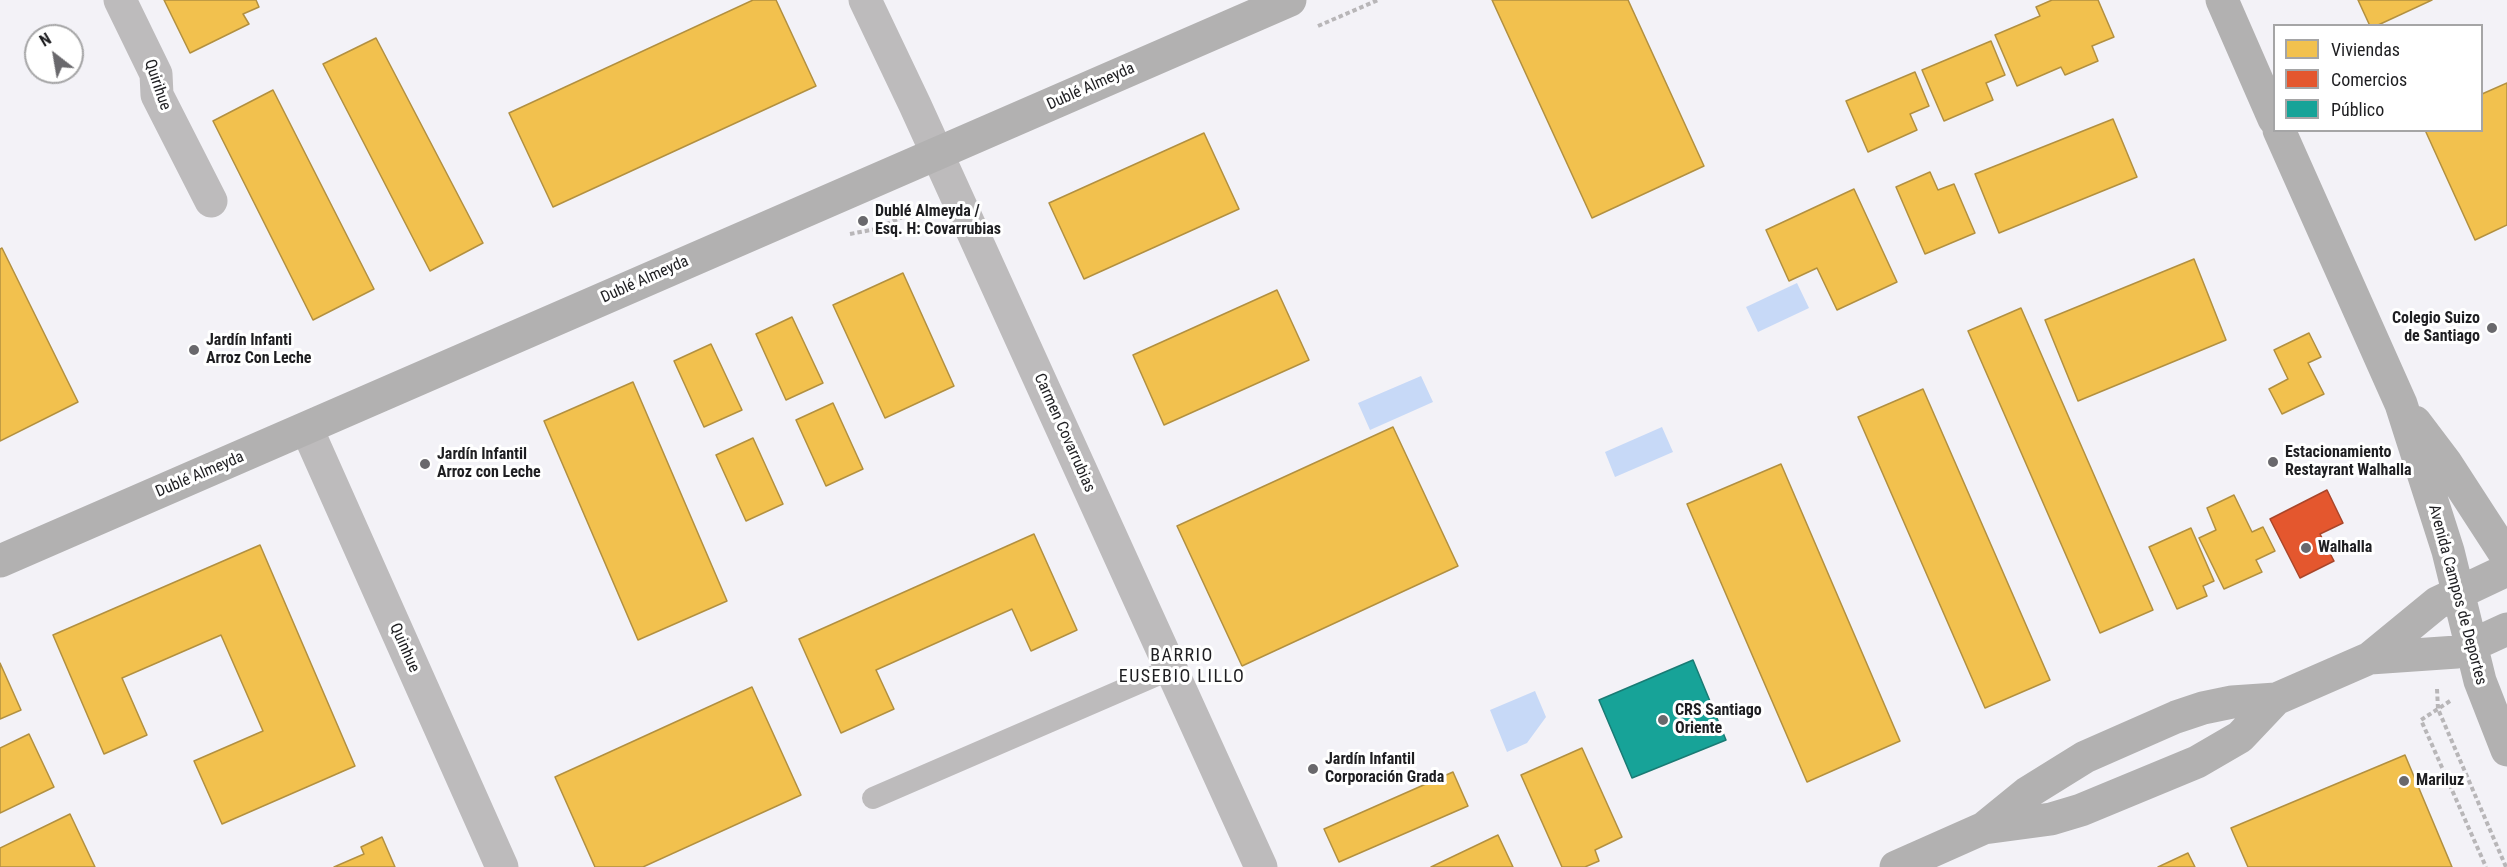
<!DOCTYPE html>
<meta charset="utf-8">
<style>
body{margin:0}
#map{position:relative;width:2507px;height:867px;overflow:hidden;background:#f3f2f7;font-family:"Roboto Condensed",sans-serif}
canvas{display:block}
.legend{position:absolute;left:2273px;top:24px;width:210px;height:108px;box-sizing:border-box;background:#fff;border:2px solid #a5a5a6;margin:0;padding:8px 10px;list-style:none;font-size:18px;color:#1e1e21}
.legend li{display:flex;align-items:center;gap:12px;height:30px}
.legend b{width:30px;border:2px solid #a5a5a6}
.north{position:absolute;left:24px;top:24px;width:60px;height:60px;box-sizing:border-box;background:#fff;border:2px solid #a5a5a6;border-radius:50%;rotate:329deg;font-size:16px;font-weight:700;line-height:24px;text-align:center;color:#1e1e21}
.north::after{content:'';display:block;margin:auto;width:21px;height:27px;background:#69686c;clip-path:polygon(50% 0,100% 100%,50% 72%,0 100%)}
</style>
<div id="map">
<canvas width="2507" height="867"></canvas>
<ul class="legend">
<li><b style="height:16px;background:#f2c14e"></b>Viviendas</li>
<li><b style="height:16px;background:#e4572e"></b>Comercios</li>
<li><b style="height:16px;background:#17a398"></b>Público</li>
</ul>
<div class="north">N</div>
</div>
<script>
const context = document.querySelector('canvas').getContext('2d');
context.lineJoin = 'round';
function fill(path, color) { context.fillStyle = color; context.fill(path, 'evenodd'); }
function stroke(path, color, width, dash) { context.strokeStyle = color; context.lineWidth = width; context.lineCap = dash ? 'butt' : 'round'; context.setLineDash(dash || []); context.stroke(path); }
function label(font, color, halo, rows, align = 'center') {
  context.font = font + ' "Roboto Condensed",sans-serif'; context.lineWidth = 6; context.setLineDash([]); context.textBaseline = 'middle'; context.strokeStyle = halo; context.fillStyle = color; for (const [text, x, y, turn = 0] of rows) {
    context.save(); context.translate(x, y); context.rotate((+turn || 0) * Math.PI / 180); context.textAlign = isNaN(turn) ? turn : align; if (halo) context.strokeText(text, 0, 0); context.fillText(text, 0, 0); context.restore();
  }
}
fill(new Path2D(`
 M1797 283 1809 308 1758 332 1746 307Z
 M1421 376 1433 402 1370 430 1358 403Z
 M1662 427 1673 452 1615 477 1605 452Z
 M1535 691 1546 717 1527 743 1507 752 1490 710Z`), '#c7d9f7');
const homes = new Path2D(`
 M164 0H256L259 7 243 14 249 24 190 53Z
 M753 0H776L816 86 553 207 509 113Z
 M1492 0H1628L1704 166 1592 218Z
 M2052 0H2098L2114 37 2092 46 2098 61 2065 75 2061 67 2017 86 1995 35 2040 16 2036 7Z
 M2358 0H2432L2376 26H2370Z
 M376 38 483 243 430 271 323 64Z
 M1991 41 2005 75 1986 83 1993 100 1944 121 1922 70Z
 M1915 72 1929 106 1910 114 1917 130 1868 152 1846 101Z
 M2507 83V225L2475 240 2425 130H2482V94Z
 M273 90 374 289 313 320 213 121Z
 M2113 119 2137 177 1999 233 1975 174Z
 M1204 133 1239 209 1084 279 1049 203Z
 M1930 172 1938 190 1954 184 1975 233 1925 254 1896 187Z
 M1854 189 1897 282 1837 310 1817 268 1789 281 1766 230Z
 M2 248 78 402 0 441V249Z
 M2194 259 2226 340 2078 401 2045 320Z
 M903 273 954 386 885 418 833 305Z
 M1277 290 1309 360 1164 425 1133 355Z
 M2021 308 2153 610 2100 633 1968 331Z
 M792 317 823 383 786 400 756 334Z
 M2309 333 2321 357 2308 363 2324 394 2282 414 2269 389 2288 379 2274 350Z
 M711 344 742 410 704 427 674 361Z
 M633 382 727 601 638 640 544 421Z
 M1923 389 2050 680 1985 708 1858 417Z
 M833 403 863 469 826 486 796 420Z
 M1393 427 1458 566 1242 666 1177 526Z
 M753 438 783 504 746 521 716 455Z
 M1781 464 1900 741 1807 782 1687 504Z
 M2234 495 2252 532 2263 527 2275 551 2256 560 2262 572 2224 589 2199 538 2216 530 2207 508Z
 M2191 528 2214 581 2203 586 2207 596 2177 609 2149 547Z
 M1034 534 1077 630 1031 651 1012 609 876 670 894 709 841 733 799 639Z
 M260 545 355 766 222 824 194 761 263 731 221 635 122 678 147 735 104 754 53 635Z
 M0 663 21 710 0 719Z
 M752 687 801 795 643 867H595L555 777Z
 M29 734 54 787 0 813V748Z
 M1582 748 1622 837 1595 850 1599 861 1585 867H1562L1521 775Z
 M2405 755 2452 867H2248L2231 828Z
 M1453 772 1468 806 1339 862 1324 829Z
 M70 814 95 867H0V848Z
 M1498 835 1513 867H1431Z
 M382 837 395 867H334L364 854 361 847Z
 M2188 853 2195 867H2158Z`);
fill(homes, '#f2c14e');
stroke(homes, '#b29040', 1.5);
const shops = new Path2D(`
 M2327 490 2343 523 2320 534 2334 561 2300 578 2270 519Z`);
fill(shops, '#e4572e');
stroke(shops, '#a9462a', 1.5);
const public = new Path2D(`
 M1693 660 1726 740 1632 778 1599 700Z`);
fill(public, '#17a398');
stroke(public, '#197b74', 1.5);
stroke(new Path2D(`
 M1318 26 1378 0
 M850 234 876 229 922 208
 M2437 689 2438 709 2506 867
 M2450 701 2421 720 2486 867`), '#b8b6b8', 4, [4.5, 3]);
stroke(new Path2D(`
 M873 798 1171 669`), '#bdbbbc', 22);
stroke(new Path2D(`
 M120 0 156 74 157 95 211 201
 M865 0 915 105 1261 867
 M307 429 502 867`), '#bdbbbc', 33);
stroke(new Path2D(`
 M2222 0 2274 119
 M2279 130 2401 404 2448 551 2480 681 2507 750
 M2415 422 2446 463 2507 557
 M0 561 1290 0
 M2370 658 2457 652 2507 629
 M1984 828 2051 819 2081 810 2197 762 2240 737 2276 699
 M1896 867 1984 828 2027 793 2085 757 2176 717 2203 708 2232 702 2276 699 2370 658 2437 603 2507 570`), '#b2b1b1', 33);
for (const [x, y, r, color] of [
 [863,221,6,"#69686c"],
 [2492,328,6,"#69686c"],
 [194,350,6,"#69686c"],
 [2273,462,6,"#69686c"],
 [425,464,6,"#69686c"],
 [2306,548,6,"#69686c"],
 [1663,720,6,"#69686c"],
 [1313,769,6,"#69686c"],
 [2404,781,6,"#69686c"]
]) { const dot = new Path2D(); dot.arc(x, y, r, 0, 2 * Math.PI); context.fillStyle = color; context.fill(dot); stroke(dot, '#fff', 2); }
label('16px', '#1e1e21', '#fff', [
 ["Quirihue",157,85,71],
 ["Dublé Almeyda",1091,87,-24],
 ["Dublé Almeyda",645,280,-24],
 ["Carmen Covarrubias",1064,433,66],
 ["Dublé Almeyda",200,475,-23],
 ["Avenida Campos de Deportes",2457,595,75],
 ["Quinhue",404,648,66]
]);
label('bold 16px', '#1e1e21', '#fff', [
 ["Dublé Almeyda /",875,212],
 ["Esq. H: Covarrubias",875,230],
 ["Colegio Suizo",2480,319,"right"],
 ["de Santiago",2480,337,"right"],
 ["Jardín Infanti",206,341],
 ["Arroz Con Leche",206,359],
 ["Estacionamiento",2285,453],
 ["Restayrant Walhalla",2285,471],
 ["Jardín Infantil",437,455],
 ["Arroz con Leche",437,473],
 ["Walhalla",2318,548],
 ["CRS Santiago",1675,711],
 ["Oriente",1675,729],
 ["Jardín Infantil",1325,760],
 ["Corporación Grada",1325,778],
 ["Mariluz",2416,781]
], 'left');
context.letterSpacing = '1.5px';
label('18px', '#1e1e21', '#fff', [
 ["BARRIO",1182,656],
 ["EUSEBIO LILLO",1182,677]
]);
context.letterSpacing = '0px';
</script>
